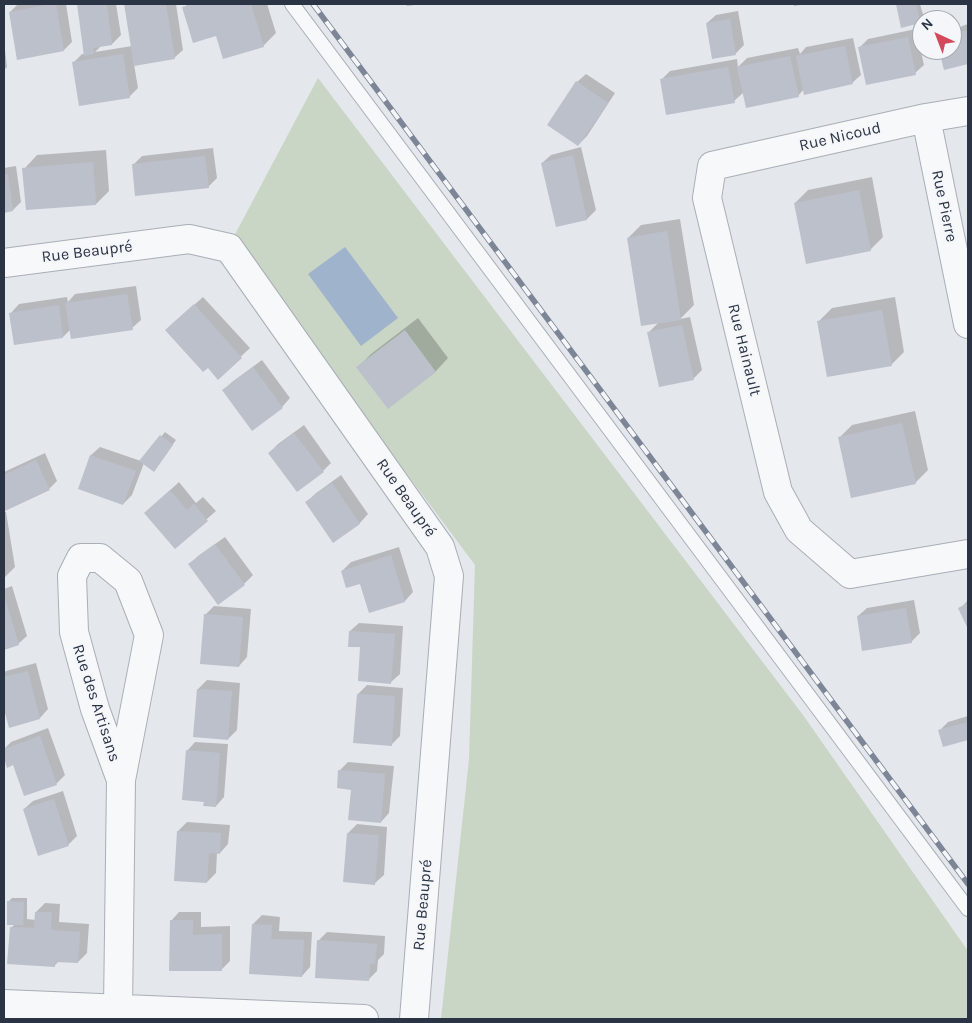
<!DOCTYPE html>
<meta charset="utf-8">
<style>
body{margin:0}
#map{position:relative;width:972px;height:1023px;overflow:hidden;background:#e4e7ec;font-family:Karla,sans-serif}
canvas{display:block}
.frame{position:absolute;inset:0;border:5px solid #2b3445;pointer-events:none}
.north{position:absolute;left:912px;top:10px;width:50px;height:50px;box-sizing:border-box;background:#f4f6f9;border:1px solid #a4a8b1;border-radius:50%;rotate:317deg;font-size:14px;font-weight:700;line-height:20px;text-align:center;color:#2b3445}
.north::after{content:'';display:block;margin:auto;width:18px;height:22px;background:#d1495b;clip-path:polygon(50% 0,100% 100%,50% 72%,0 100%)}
</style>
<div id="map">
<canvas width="972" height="1023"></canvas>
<div class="frame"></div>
<div class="north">N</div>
</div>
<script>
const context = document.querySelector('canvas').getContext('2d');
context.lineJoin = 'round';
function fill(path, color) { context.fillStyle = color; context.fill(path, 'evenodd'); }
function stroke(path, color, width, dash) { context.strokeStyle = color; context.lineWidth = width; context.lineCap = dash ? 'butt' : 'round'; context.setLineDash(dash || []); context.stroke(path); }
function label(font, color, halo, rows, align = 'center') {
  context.font = font + ' Karla,sans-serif'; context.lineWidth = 4; context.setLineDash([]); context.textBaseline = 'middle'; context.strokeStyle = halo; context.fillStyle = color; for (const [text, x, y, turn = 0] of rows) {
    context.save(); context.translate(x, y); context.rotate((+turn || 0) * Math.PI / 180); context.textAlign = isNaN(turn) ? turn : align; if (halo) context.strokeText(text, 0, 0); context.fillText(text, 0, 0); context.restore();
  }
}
fill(new Path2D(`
 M318 78 803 715 968 951V1019H441L469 759 475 565 232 240Z`), '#c9d6c5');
fill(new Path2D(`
 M345 247 398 318 361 346 308 274Z`), '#9fb4cc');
fill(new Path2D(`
 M18 4H66L72 42 64 50 10 12Z
 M78 4H116L121 35 112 44 102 45 95 52 132 46 126 4H176L183 50 174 58 134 64 138 88 129 97 73 63 82 54H85Z
 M188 4H267L276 33 263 46 217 34 184 8Z
 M406 4H422L407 6Z
 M794 4H806L794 6Z
 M897 4H920L924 18 920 22 902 26Z
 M738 11 744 45 735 54 707 23 716 15Z
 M968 24V63L944 68 941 50H952V32L956 31 962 26Z
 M916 29 924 65 915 73 859 48 868 39Z
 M853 38 861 75 852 83 804 89 798 96 744 92 734 101 661 80 670 71 737 59 738 67 747 58 798 48 800 54 806 47Z
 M4 42 7 67 4 70Z
 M586 74 615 93 587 136 578 145 577 82Z
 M581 147 596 210 587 219 557 226 542 163 551 155Z
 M213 148 217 178 208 187 133 165 142 156Z
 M106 150 109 191 96 204 27 209 24 169 37 155Z
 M16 166 21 202 13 210 4 211V168Z
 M872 177 883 237 870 250 795 203 808 190Z
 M680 219 694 305 680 319 690 317 702 370 693 379 649 332 659 322 628 238 641 225Z
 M136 286 141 320 132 328 71 329 63 337 11 313 19 304 67 297 68 302 75 294Z
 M203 297 250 348 218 378 175 322Z
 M895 297 904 352 891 365 819 321 832 308Z
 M418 318 448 358 436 371 388 407 358 367 371 354Z
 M262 360 290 398 282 407 223 391 232 382Z
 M915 411 928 470 915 483 839 438 852 425Z
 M304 425 331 463 323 471 269 453 278 444Z
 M165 432 176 440 157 466 144 463 132 495 123 504 79 488 91 455 100 447 141 461Z
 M45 453 57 481 49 489 6 509 4 506V472Z
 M341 475 368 514 360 523 334 541 307 502 315 494Z
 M179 482 196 503 203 497 216 511 175 547 145 513Z
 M4 512H6L15 567 4 578Z
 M225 537 253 575 244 584 218 604 190 564 198 556Z
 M399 547 413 592 405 601 369 612 360 583 342 571 351 562Z
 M12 586 27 636 18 644 4 649V589Z
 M914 600 920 633 911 642 858 616 867 608Z
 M968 600V626L960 609Z
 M214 606 251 609 247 657 239 666 205 615Z
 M359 623 403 626 400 674 391 682 350 631Z
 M36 663 48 709 40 718 10 726 4 704V673L6 671Z
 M207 680 240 683 237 730 228 739 198 689Z
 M367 685 403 688 400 736 391 745 358 694Z
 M968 716V739L944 746 939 731 948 722Z
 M48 728 65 775 56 784 14 764 8 766 4 754V749L11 742Z
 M195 742 228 744 224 797 216 806 205 801 187 751Z
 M348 762 394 766 389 813 381 822 339 771Z
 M63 791 77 836 69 844 39 854 24 809 33 801Z
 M187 822 230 825 228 844 220 853H217L216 873 207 882 178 831Z
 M357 824 387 827 384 875 375 883 348 833Z
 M12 898H27V919L36 920V912L45 903 60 904 59 922 89 924 87 953 78 962 59 961 54 966 11 928 15 924 8 902Z
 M179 912H201V927L230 926V961L221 970 171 921Z
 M4 914 5 915 4 936Z
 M262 915 280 917 279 931 312 932 310 967 302 976 253 924Z
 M327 932 385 936 384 954 378 960 377 971 368 980 319 940Z`), '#0003');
fill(new Path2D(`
 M51 4H56L64 51 17 60 9 12Z
 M77 4H107L112 45 93 48 94 54 84 56Z
 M124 4H166L175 59 134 66Z
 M195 4H251L264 47 223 59 216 36 193 43 182 7Z
 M896 4H916L920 23 901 28Z
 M730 19 736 55 712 59 706 23Z
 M968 30V64L944 70 939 50H952V34Z
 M908 37 916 75 866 85 858 47Z
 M845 46 853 84 804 95 796 56Z
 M123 54 130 98 79 106 72 62Z
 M790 56 799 97 746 108 737 67Z
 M728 67 735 103 666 115 660 79Z
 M576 81 608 103 578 146 547 125Z
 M573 155 587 220 556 227 541 163Z
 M205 156 209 188 135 196 132 164Z
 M93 162 96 205 26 210 22 168Z
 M8 174 13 211 4 213V175Z
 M859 190 871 251 806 264 794 203Z
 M667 231 681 320 641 326 627 238Z
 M127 294 133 330 71 339 65 303Z
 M194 304 242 358 218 380 208 368 203 372 165 330Z
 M59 305 63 338 14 345 9 313Z
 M882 310 892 366 827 377 817 321Z
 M682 325 694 380 659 387 647 332Z
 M405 330 436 372 388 409 356 367Z
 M253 367 283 408 252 431 222 390Z
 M902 423 916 484 851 498 838 437Z
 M294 433 324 472 297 492 268 453Z
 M160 435 173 445 154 472 139 461Z
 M90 455 136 471 123 505 78 489Z
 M36 460 50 490 5 511 4 475Z
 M332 483 360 524 333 543 305 502Z
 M170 490 187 510 194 504 208 521 175 549 144 513Z
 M215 544 245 585 218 605 188 564Z
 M391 555 405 602 369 613 360 584 346 588 341 571Z
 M4 595 19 645 4 650Z
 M968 603V629L958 608Z
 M906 608 912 643 862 651 857 616Z
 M204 614 243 617 239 667 200 664Z
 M349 631 395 634 391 684 358 681 360 647H348Z
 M28 671 40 719 9 728 4 709V677Z
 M197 689 232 691 228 740 193 737Z
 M357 694 395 696 392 746 353 743Z
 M968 722V740L943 747 938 730Z
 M40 736 57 785 24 796 13 765 7 768 4 758V749Z
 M186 750 220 753 216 807 203 806 204 802 182 800Z
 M338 770 385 774 381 823 348 820 351 790 337 788Z
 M54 799 69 846 38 856 23 809Z
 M177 831 221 833 220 854 209 853 207 883 174 881Z
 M347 833 379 835 375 885 343 882Z
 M7 901 24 902 23 925H7Z
 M35 912H52L51 930 80 932 78 963 55 962V967L7 964 10 927 34 928Z
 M170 920H193V935L222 934V971H169Z
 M252 924 272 925 271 939 304 940 302 977 249 974Z
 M317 940 377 944 375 964H370L369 981 315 978Z`), '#bbc0ca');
const service = new Path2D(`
 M292 4 968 909`);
const minor = new Path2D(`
 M968 111 926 118 712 166 707 198 778 492 799 530 850 574 968 554
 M926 118 968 324
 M4 263 189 239 229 248 440 547 449 576 414 1019
 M4 1004 364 1019
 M118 1008 121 780 95 709 74 632 72 576 81 558H100L128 581 149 635 121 780`);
stroke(service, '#a9aeb7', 16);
stroke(minor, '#a9aeb7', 30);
stroke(service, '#f7f8fa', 14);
stroke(minor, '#f7f8fa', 28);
const rail = new Path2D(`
 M313 4 968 884`);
stroke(rail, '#7d8696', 5.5);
stroke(rail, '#f4f6f9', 4, [11]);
label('16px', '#2b3445', '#f4f6f9', [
 ["Rue Nicoud",840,137,-13],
 ["Rue Pierre",944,206,78],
 ["Rue Beaupré",87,252,-7],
 ["Rue Hainault",744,350,76],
 ["Rue Beaupré",406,498,55],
 ["Rue des Artisans",96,703,72],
 ["Rue Beaupré",423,905,-85]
]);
</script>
